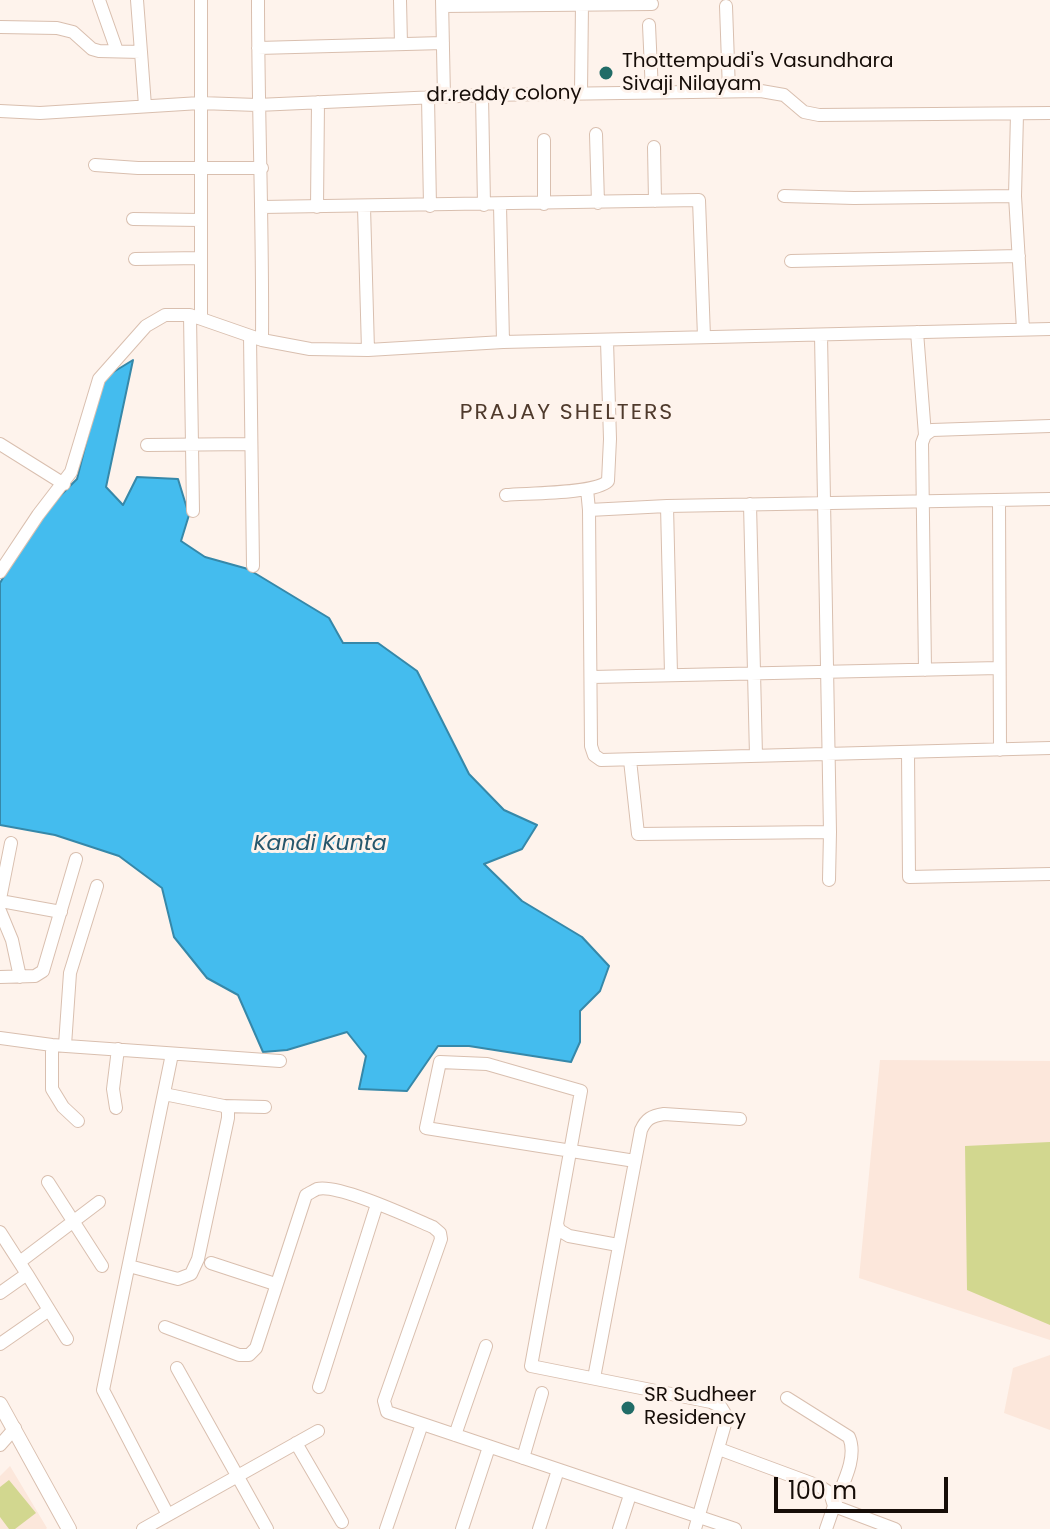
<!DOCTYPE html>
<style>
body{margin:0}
#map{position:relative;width:1050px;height:1529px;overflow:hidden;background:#fef3ec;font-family:Poppins,sans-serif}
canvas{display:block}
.scale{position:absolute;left:774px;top:1477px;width:174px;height:36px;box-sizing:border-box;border:4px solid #160d08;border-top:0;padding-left:10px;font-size:24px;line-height:28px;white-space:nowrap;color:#160d08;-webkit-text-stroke:6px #fef3ec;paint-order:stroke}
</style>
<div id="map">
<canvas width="1050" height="1529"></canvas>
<div class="scale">100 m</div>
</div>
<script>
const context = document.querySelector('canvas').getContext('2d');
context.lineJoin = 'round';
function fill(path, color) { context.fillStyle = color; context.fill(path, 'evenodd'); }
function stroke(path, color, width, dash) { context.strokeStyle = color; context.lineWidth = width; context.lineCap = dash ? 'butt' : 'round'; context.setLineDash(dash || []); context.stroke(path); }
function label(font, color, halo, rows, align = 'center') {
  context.font = font + ' Poppins,sans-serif'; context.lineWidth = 6; context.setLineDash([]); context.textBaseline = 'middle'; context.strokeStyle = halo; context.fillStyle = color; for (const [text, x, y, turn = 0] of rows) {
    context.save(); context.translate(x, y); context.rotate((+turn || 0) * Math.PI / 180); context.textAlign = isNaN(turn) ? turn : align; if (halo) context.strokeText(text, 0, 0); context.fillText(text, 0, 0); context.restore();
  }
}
fill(new Path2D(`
 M880 1060 1050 1061V1340L859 1278Z
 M1050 1355V1430L1004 1413 1013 1368Z
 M10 1466 47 1528 46 1529H0V1476Z`), '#fce7db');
fill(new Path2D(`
 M1050 1142V1325L967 1290 965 1146Z
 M9 1480 36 1513 15 1529H9L0 1517V1487Z`), '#d2d78f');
const water = new Path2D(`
 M133 360 106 487 123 505 137 477 178 479 189 515 181 541 205 557 248 569 329 618 343 643H378L417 671 469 774 504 810 537 825 522 849 484 864 522 901 582 937 609 966 600 991 580 1011V1042L571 1062 469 1046H438L407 1091 359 1089 366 1056 347 1032 287 1050 263 1052 238 995 207 978 174 937 162 888 119 856 55 835 0 825V583L38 518 77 479 102 379Z`);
fill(water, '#44bcee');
stroke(water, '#3688a9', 2);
const minor = new Path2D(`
 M99 0 117 51
 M137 0 141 52
 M258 0C258 114 263 226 262 340
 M400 0 401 44
 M442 0 444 97
 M443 6 652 4
 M726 6 729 91
 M649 25 652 92
 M0 27 57 28 73 32 92 49 99 51 141 52 145 106
 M258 48 443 43
 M581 93 582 3
 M482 95 484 205
 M428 97 430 206
 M0 111 40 113 200 103 257 105 482 95 761 91 784 95 804 112 819 115 1050 113
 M1017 114 1015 196 1023 329
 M596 134 598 203
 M544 140V204
 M654 147 655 201
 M95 165 138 168H262
 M784 196 854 198 1015 196
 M500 205 503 342
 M262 207 699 200 704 337
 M317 207 318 102
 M364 207 368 350
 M133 219 200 220
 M135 259 200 258
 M791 261 1019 256
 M190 315 193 511
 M201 317V0
 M917 332 925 435
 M250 336 253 566
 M0 444 64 484
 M147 445 251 444
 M587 489 589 510 667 506 1050 499
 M506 495C527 493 595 494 608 481L610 439 607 341
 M999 500 1000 750
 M750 504 756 756
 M667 506 671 674
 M589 510 591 746 594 755 601 760 1050 748
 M0 572 38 515 71 472 99 379 146 326 165 315H190L262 340 310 349 368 350 503 342 1050 329
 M925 670 922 443 925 435 932 430 1050 426
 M592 677 999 668
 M908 753 909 877 1050 874
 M630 760 638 834 830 832 821 335
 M829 880 830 832
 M0 899 11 843
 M0 901 61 912
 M0 911 12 940 20 977
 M0 977 35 976 43 971 76 859
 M0 1038 52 1045 280 1061
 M52 1045V1089L63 1107 78 1121
 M65 1045 70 973 97 886
 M224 1106 265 1107
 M116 1108 113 1089 118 1049
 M48 1182 102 1266
 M557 1224 531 1366 711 1402 721 1407 727 1417 695 1529
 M0 1232 27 1274 0 1293
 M618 1245 569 1236 559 1230 557 1224 581 1091 487 1064 440 1062 426 1128 635 1161
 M21 1261 99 1202
 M211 1263 275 1284
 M129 1266 178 1279 191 1274 198 1259 228 1118V1110L224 1106 164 1094
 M27 1274 67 1339
 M165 1327 239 1355H249L256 1348 306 1195C308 1194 315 1190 317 1189 337 1183 412 1218 433 1227L440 1233 441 1239 384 1401 387 1412 735 1529
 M0 1344 49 1310
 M177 1368 267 1529
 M594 1378 641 1130C646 1119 651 1116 664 1114L740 1119
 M319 1387 377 1204
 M787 1398 849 1437C858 1458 842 1485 834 1506L895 1529
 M455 1435 486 1346
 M296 1443 342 1522
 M0 1445 15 1428
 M719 1449 819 1486 830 1493 834 1506 826 1529
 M523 1458 542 1393
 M168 1515 103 1390 172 1054
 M143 1529 318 1431
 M386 1529 422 1424
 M462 1529 489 1447
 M539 1529 558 1470
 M619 1529 630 1495`);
const tertiary = new Path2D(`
 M0 1404 69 1529`);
stroke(minor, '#d9bfaf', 14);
stroke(tertiary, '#d9bfaf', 16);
stroke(minor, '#fff', 12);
stroke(tertiary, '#fff', 14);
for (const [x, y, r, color] of [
 [606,73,8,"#216c67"],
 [628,1408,8,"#216c67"]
]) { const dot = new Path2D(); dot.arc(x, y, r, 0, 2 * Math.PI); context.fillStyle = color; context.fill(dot); stroke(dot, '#fef3ec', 3); }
label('20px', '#160d08', '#fef3ec', [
 ["Thottempudi's Vasundhara",622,62],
 ["Sivaji Nilayam",622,85],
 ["SR Sudheer",644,1396],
 ["Residency",644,1419]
], 'left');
label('20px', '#160d08', '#fef3ec', [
 ["dr.reddy colony",504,95,-1]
]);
context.letterSpacing = '2px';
label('22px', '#4f3a2c', '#fef3ec', [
 ["PRAJAY SHELTERS",567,413]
]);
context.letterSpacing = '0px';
label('italic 22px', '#26566b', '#fef3ec', [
 ["Kandi Kunta",320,844]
]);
</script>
